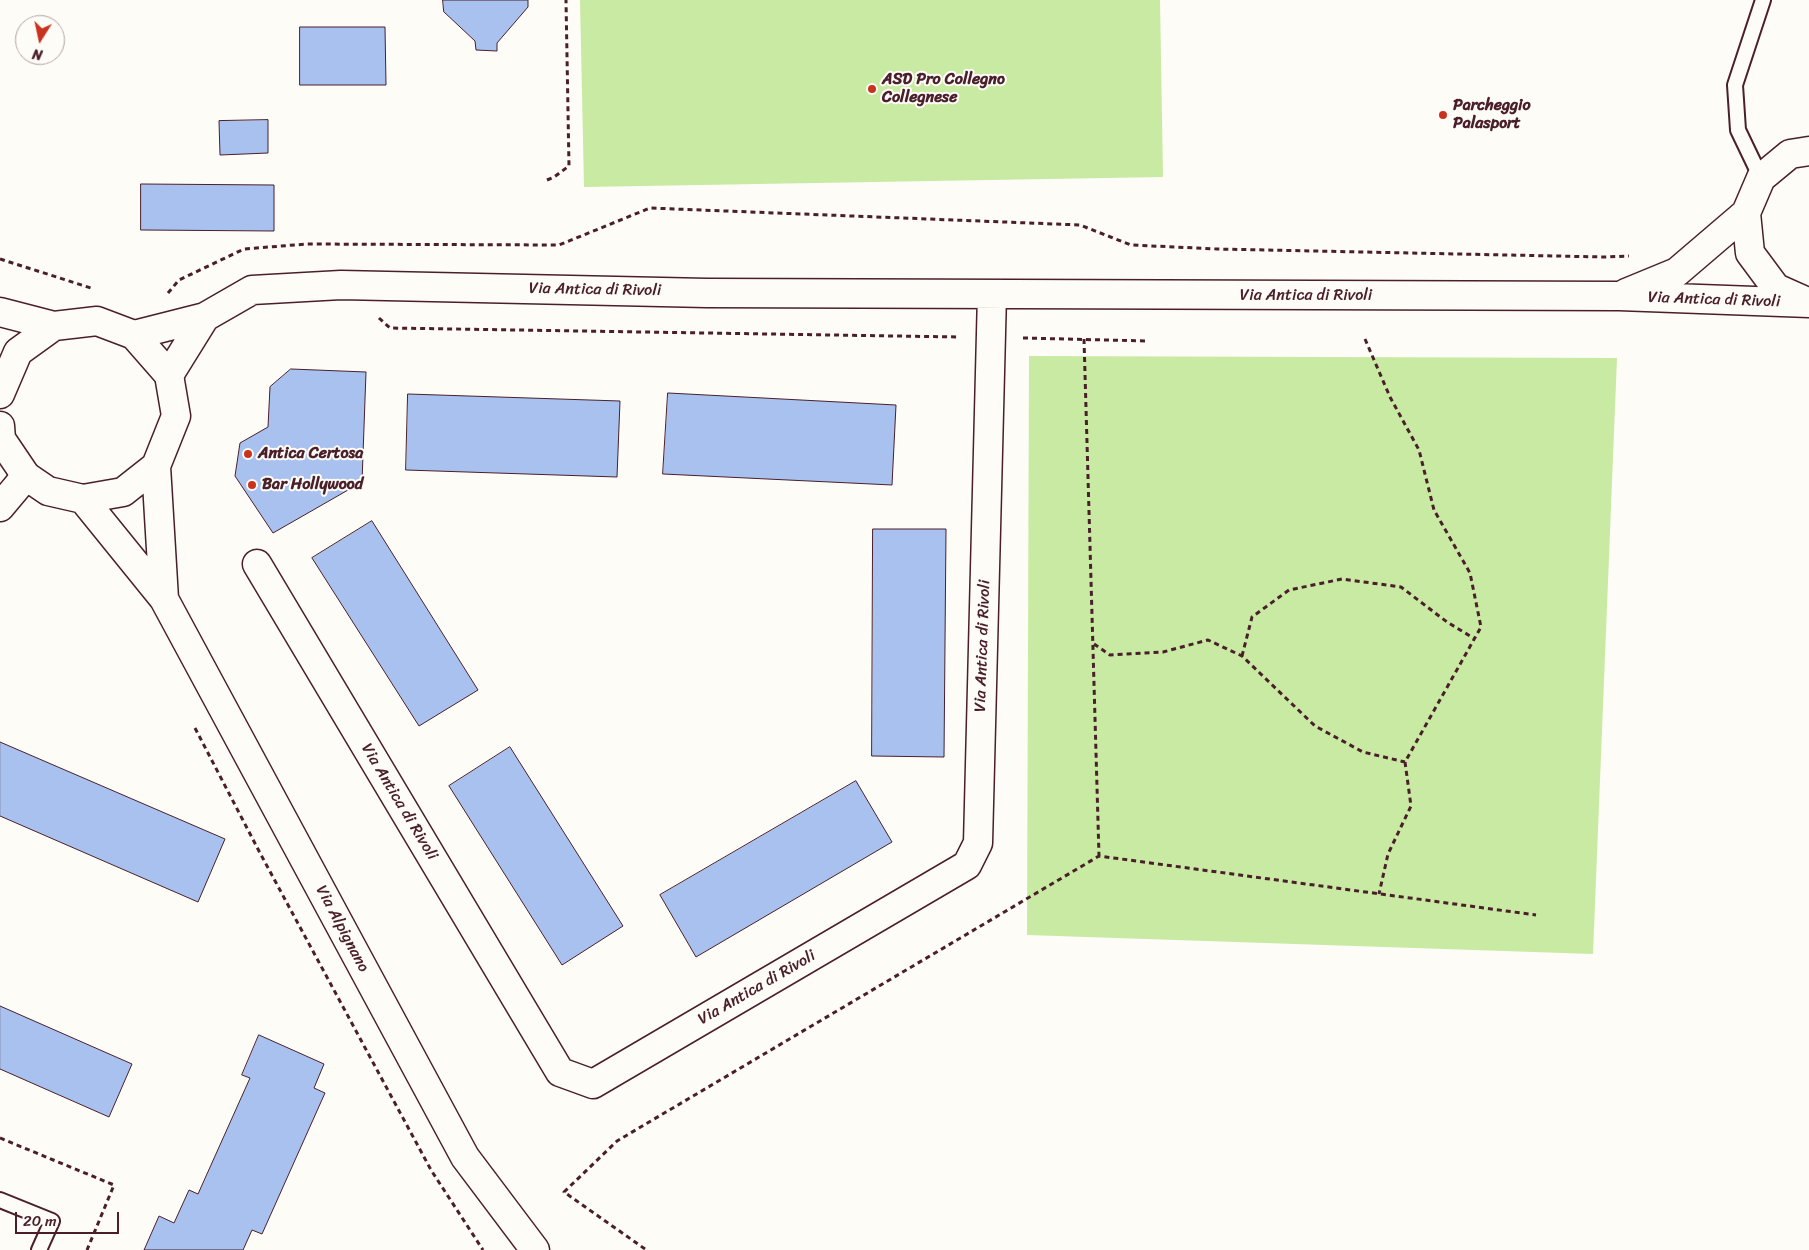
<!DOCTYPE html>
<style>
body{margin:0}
#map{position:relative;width:1809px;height:1250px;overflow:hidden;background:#fdfcf7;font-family:Sriracha,sans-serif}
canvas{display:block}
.north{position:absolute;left:15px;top:15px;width:50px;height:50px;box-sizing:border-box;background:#fdfcf7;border:1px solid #b5a4a5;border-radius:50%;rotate:190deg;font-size:14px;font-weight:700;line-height:20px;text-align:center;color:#4a1f2b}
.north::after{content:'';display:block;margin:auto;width:18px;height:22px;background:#c8321e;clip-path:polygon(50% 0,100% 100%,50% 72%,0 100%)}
.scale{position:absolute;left:15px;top:1212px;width:104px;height:22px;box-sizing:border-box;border:2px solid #4a1f2b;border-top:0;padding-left:6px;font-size:15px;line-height:18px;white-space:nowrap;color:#4a1f2b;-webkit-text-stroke:4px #fdfcf7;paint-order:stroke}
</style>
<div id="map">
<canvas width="1809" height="1250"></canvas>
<div class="north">N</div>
<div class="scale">20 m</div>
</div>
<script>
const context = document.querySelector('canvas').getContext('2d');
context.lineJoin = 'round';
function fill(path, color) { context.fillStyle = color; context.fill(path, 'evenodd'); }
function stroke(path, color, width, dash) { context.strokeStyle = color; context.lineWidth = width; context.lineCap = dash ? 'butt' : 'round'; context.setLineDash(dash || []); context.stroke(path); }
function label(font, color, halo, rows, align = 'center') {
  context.font = font + ' Sriracha,sans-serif'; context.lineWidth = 4; context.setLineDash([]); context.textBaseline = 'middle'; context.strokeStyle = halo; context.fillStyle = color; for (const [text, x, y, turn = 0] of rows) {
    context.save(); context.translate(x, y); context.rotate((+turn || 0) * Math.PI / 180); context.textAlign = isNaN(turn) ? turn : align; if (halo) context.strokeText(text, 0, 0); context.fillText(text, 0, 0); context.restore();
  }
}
fill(new Path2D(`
 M580 0H1160L1163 177 584 187Z
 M1029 356 1617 358 1593 954 1027 935Z`), '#c9eaa3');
const building = new Path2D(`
 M443 0H528V7L497 43V51L476 50 475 41 444 12Z
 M300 27H385L386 85H300Z
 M268 120V153L220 155 219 121Z
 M141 184 274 185V231L141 230Z
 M291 369 366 372 362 482 273 533 235 476 240 443 268 427 270 387Z
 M668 393 896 405 892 485 663 474Z
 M408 394 620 401 617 477 406 470Z
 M372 521 478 690 419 726 312 558Z
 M873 529H946L944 757 872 756Z
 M0 742 225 839 198 902 0 816Z
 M510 747 623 926 562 965 449 786Z
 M856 781 892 842 696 957 660 895Z
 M0 1006 132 1064 109 1117 0 1069Z
 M259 1035 324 1064 314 1088 325 1093 262 1234 252 1230 243 1250H144L159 1216 174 1223 189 1190 198 1194 250 1078 242 1075Z`);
fill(building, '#a8c1ee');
stroke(building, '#4a1f2b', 1);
const service = new Path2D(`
 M1761 178 1738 130 1735 85 1763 0
 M0 1200 52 1221 39 1250`);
const minor = new Path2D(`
 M1626 293 1677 272 1746 213
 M1803 300 1776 288 1750 253 1746 213 1761 178 1790 154 1809 151
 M134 335 205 317 252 290 341 285 707 293 1619 296 1809 303
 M169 375 205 317
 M0 507 26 476
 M257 564 560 1072 593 1084 967 865 978 843 992 294`);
const tertiary = new Path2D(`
 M0 312 54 326 97 321 134 335 169 375 176 416 156 466 123 492 83 499 48 491 26 476 1 439 0 426
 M0 394 18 352 54 326
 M156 466 164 599
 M83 499 164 599 465 1157 535 1250`);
stroke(service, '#4a1f2b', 18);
stroke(minor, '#4a1f2b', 31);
stroke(tertiary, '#4a1f2b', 31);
stroke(new Path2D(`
 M547 180 554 177 569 166 566 0
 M0 259 91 288
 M168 293 179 280 244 249 307 244 559 245 650 208 1080 225 1131 245 1217 249 1604 257 1629 256
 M379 318 390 328 959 337
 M1023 338 1148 341
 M1084 339 1099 856
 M1365 339 1390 397 1419 450 1434 510 1470 573 1481 627 1405 762 1411 806 1388 854 1379 894
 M1094 644 1110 655 1163 652 1208 640 1242 656 1315 726 1363 752 1405 762
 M1242 656 1252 617 1289 590 1342 579 1401 587 1447 622 1475 639
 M195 728 260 853 431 1170 483 1250
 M0 1138 114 1185 87 1250
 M645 1249 564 1192 617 1141 1099 856 1536 915`), '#4a1f2b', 3, [5, 4]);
stroke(service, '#fdfcf7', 14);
stroke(minor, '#fdfcf7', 28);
stroke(tertiary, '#fdfcf7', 28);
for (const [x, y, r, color] of [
 [872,89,5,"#c8321e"],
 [1443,115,5,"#c8321e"],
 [248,454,5,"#c8321e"],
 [252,485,5,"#c8321e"]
]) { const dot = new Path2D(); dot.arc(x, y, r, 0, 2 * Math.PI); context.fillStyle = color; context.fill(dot); stroke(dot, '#fdfcf7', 2); }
label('bold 16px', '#4a1f2b', '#fdfcf7', [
 ["ASD Pro Collegno",882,80],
 ["Collegnese",882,98],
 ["Parcheggio",1453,106],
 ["Palasport",1453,124],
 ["Antica Certosa",258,454],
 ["Bar Hollywood",262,485]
], 'left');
label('16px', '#4a1f2b', '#fdfcf7', [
 ["Via Antica di Rivoli",595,290,1],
 ["Via Antica di Rivoli",1306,296],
 ["Via Antica di Rivoli",1714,300,2],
 ["Via Antica di Rivoli",983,646,-88],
 ["Via Antica di Rivoli",399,802,59],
 ["Via Alpignano",342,929,62],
 ["Via Antica di Rivoli",757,988,-30]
]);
</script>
